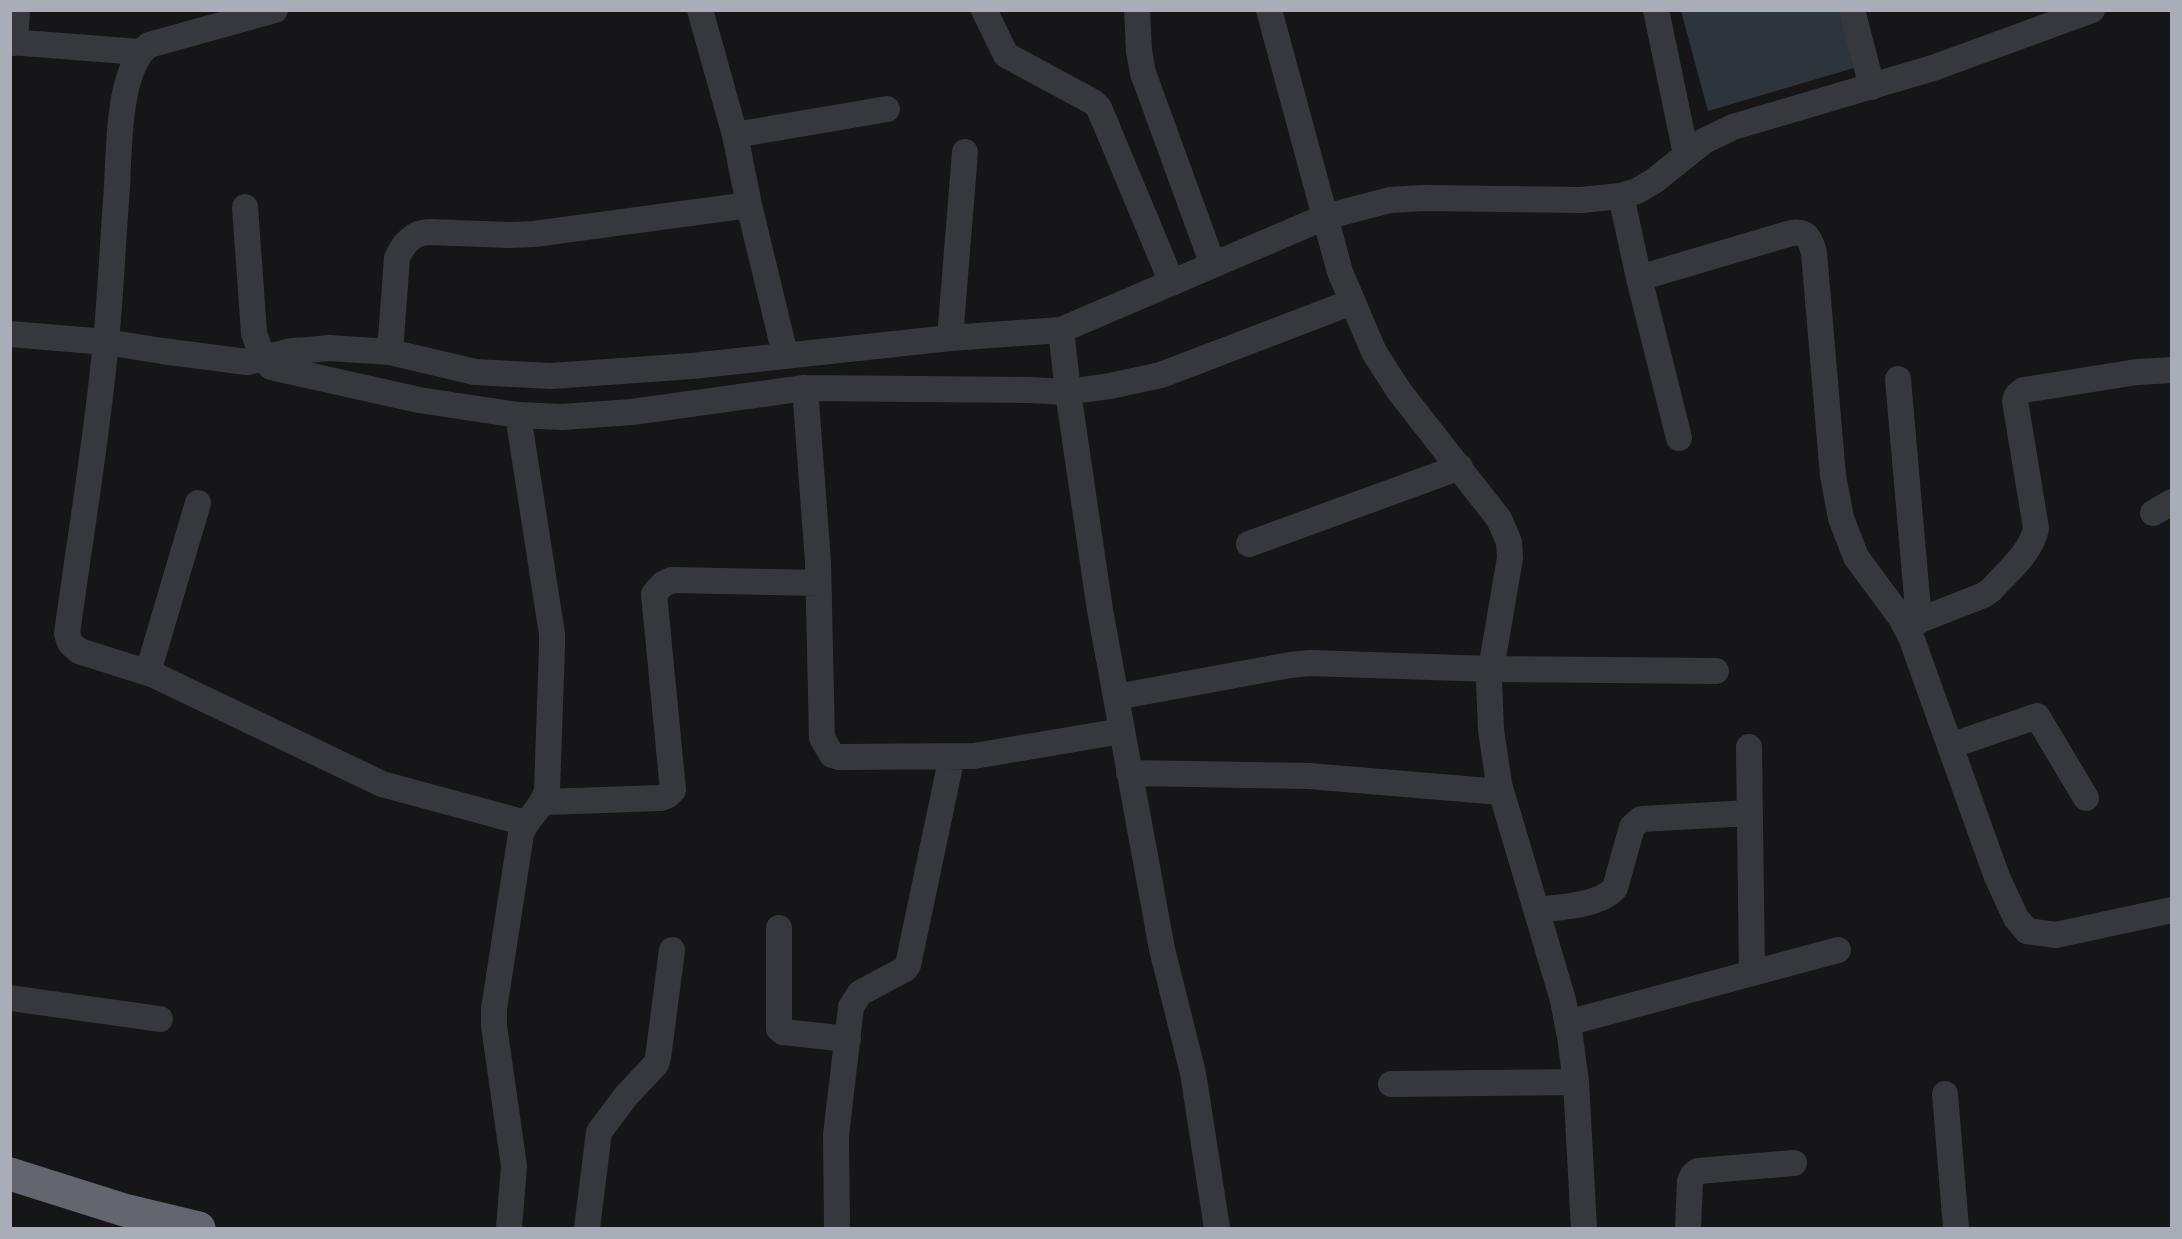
<!DOCTYPE html>
<style>
body{margin:0}
#map{position:relative;width:2182px;height:1239px;overflow:hidden;background:#161618;font-family:Inter,sans-serif}
canvas{display:block}
.frame{position:absolute;inset:0;border:12px solid #a8adb8;pointer-events:none}
</style>
<div id="map">
<canvas width="2182" height="1239"></canvas>
<div class="frame"></div>
</div>
<script>
const context = document.querySelector('canvas').getContext('2d');
context.lineJoin = 'round';
function fill(path, color) { context.fillStyle = color; context.fill(path, 'evenodd'); }
function stroke(path, color, width, dash) { context.strokeStyle = color; context.lineWidth = width; context.lineCap = dash ? 'butt' : 'round'; context.setLineDash(dash || []); context.stroke(path); }
fill(new Path2D(`
 M1681 11H1841L1854 68 1708 111Z`), '#2c353c');
stroke(new Path2D(`
 M275 10 149 45C118 67 119 151 117 187 113 238 111 290 106 341 97 439 80 537 67 634L70 643 79 651 152 674 382 784 526 823
 M700 10 735 135 749 205 785 354
 M984 10 1006 55 1093 102 1099 108 1172 283
 M1137 10 1139 51 1143 73 1213 265
 M1269 10 1340 272 1374 352 1399 391 1499 519 1509 542 1510 558 1489 681 1491 730 1499 784 1563 1000 1570 1037 1576 1082 1584 1228
 M1656 10 1686 154
 M1852 10 1872 87
 M10 42 140 52
 M15 43 17 10
 M735 135 887 109
 M1621 196 1639 278 1679 438
 M245 207 254 333 263 359 271 367 419 400 518 415 562 417 632 412 805 388 1028 390 1068 392 1110 386 1161 375 1352 302
 M1639 278 1788 234C1805 229 1810 237 1814 253L1833 476 1841 518 1856 557 1901 618 1911 637 1997 877 2016 918 2027 931 2056 935 2172 910
 M1061 330 1068 392 1100 610 1162 949 1193 1073 1217 1228
 M10 334 106 342 162 351 247 362 292 351 308 350 329 348 390 352 475 372 551 376 692 366 950 338 1061 330 1325 217 1390 200 1424 198 1581 200 1621 196 1637 191 1654 181 1704 141 1733 127 1933 68 2092 10
 M950 338 965 152
 M390 352 397 258C403 244 414 232 429 232L510 235 534 234 749 205
 M1898 379 1919 621
 M805 388 818 562 822 738 832 755 839 757 974 756 1122 731
 M2153 513 2172 502
 M1249 544 1460 467
 M1905 626 1984 595 1991 590C2007 572 2032 552 2036 528L2015 401C2016 395 2019 393 2024 390L2137 372 2172 370
 M148 672 198 503
 M1116 697 1290 665 1310 663 1491 669 1716 671
 M1950 746 2037 716 2086 798
 M1749 747 1752 973
 M1129 773 1309 776 1501 792
 M544 802 661 798 668 795 673 790 654 594 663 584 672 580 818 583
 M1536 910C1559 907 1600 906 1615 888L1632 827 1641 819 1750 813
 M779 928V1029L783 1032 848 1039
 M10 998 160 1019
 M1567 1023 1838 950
 M1391 1084 1576 1082
 M1945 1094 1956 1228
 M509 1228 514 1166 494 1026V1009L521 834C527 817 543 808 547 790L552 647V634L518 415
 M587 1228 599 1132 626 1096 656 1064 658 1058 672 950
 M837 1228 836 1135 851 1007 860 993 905 969 908 965 952 756
 M1688 1228 1690 1181 1693 1175 1698 1171 1794 1163`), '#37383d', 26);
stroke(new Path2D(`
 M10 1174 124 1210 199 1228`), '#63666e', 33);
</script>
